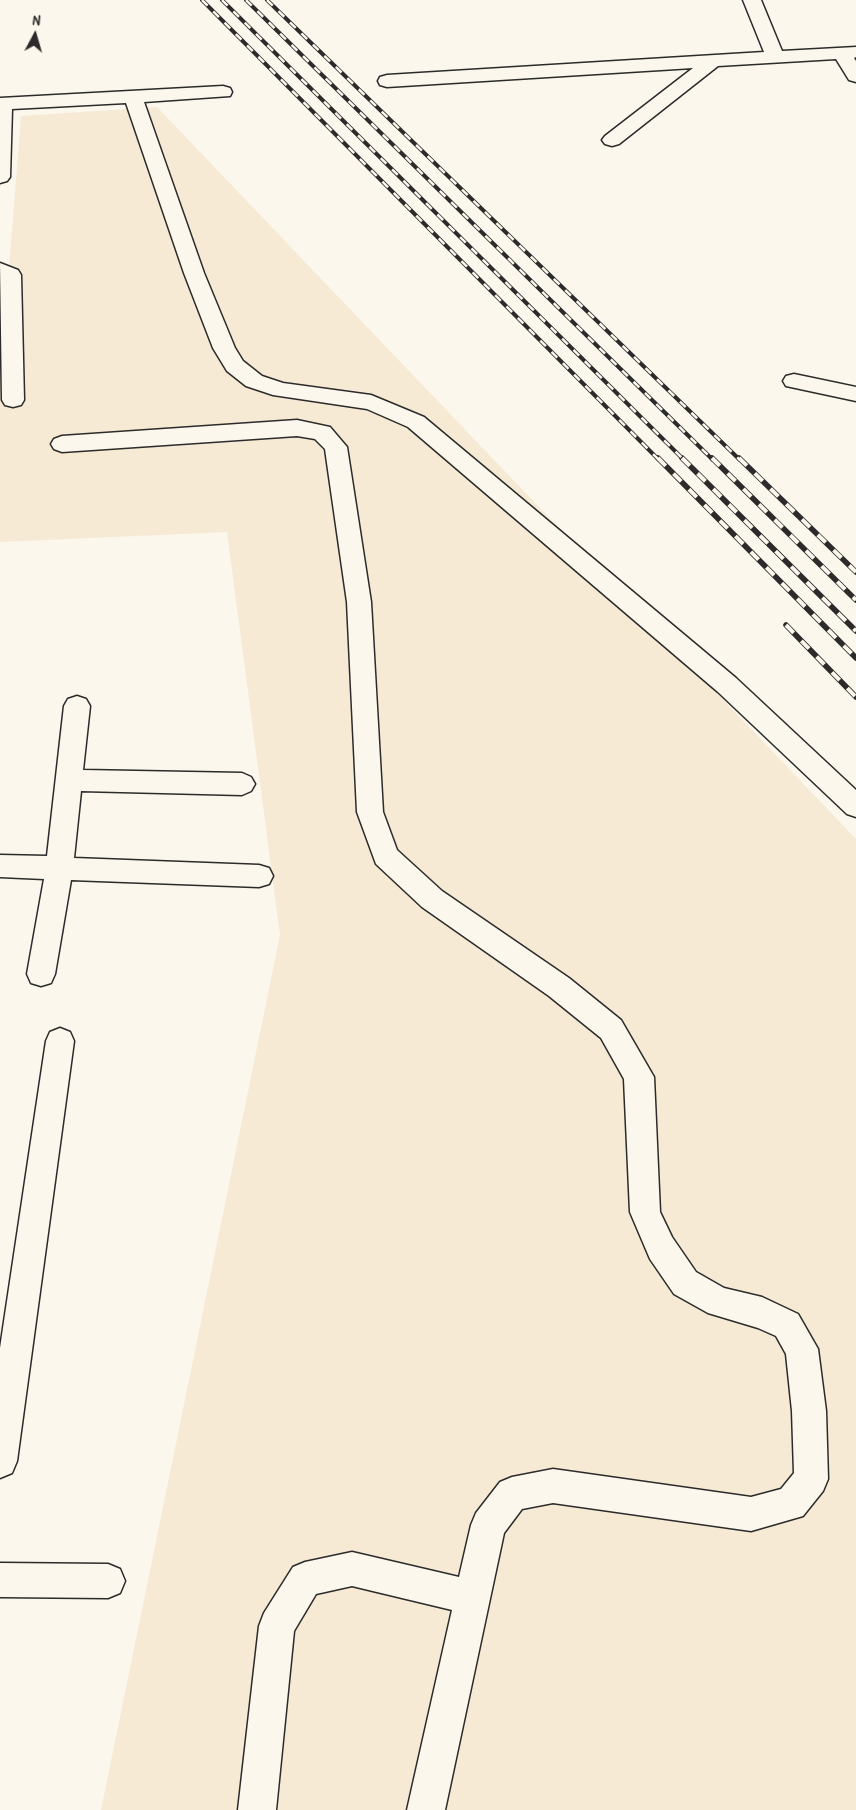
<!DOCTYPE html>
<style>
body{margin:0}
#map{position:relative;width:856px;height:1810px;overflow:hidden;background:#fbf7ec;font-family:"Patrick Hand",sans-serif}
canvas{display:block}
.north{position:absolute;left:10px;top:10px;width:50px;height:50px;-webkit-text-stroke:4px #fbf7ec;paint-order:stroke;rotate:6deg;font-size:14px;font-weight:700;line-height:20px;text-align:center;color:#2b2b2b}
.north::after{content:'';display:block;margin:auto;width:18px;height:22px;background:#2b2b2b;clip-path:polygon(50% 0,100% 100%,50% 72%,0 100%)}
</style>
<div id="map">
<canvas width="856" height="1810"></canvas>
<div class="north">N</div>
</div>
<script>
const context = document.querySelector('canvas').getContext('2d');
context.lineJoin = 'round';
function fill(path, color) { context.fillStyle = color; context.fill(path, 'evenodd'); }
function stroke(path, color, width, dash) { context.strokeStyle = color; context.lineWidth = width; context.lineCap = dash ? 'butt' : 'round'; context.setLineDash(dash || []); context.stroke(path); }
fill(new Path2D(`
 M157 107 856 839V1810H101L280 935 227 532 0 542V384L21 116Z`), '#f6ead5');
const minor = new Path2D(`
 M743 0H761L782 51 856 47V57L854 58 856 61V82L849 80 836 59 718 66 619 144 612 146 605 144 602 140 605 136 693 68 387 87 380 85 378 81 380 77 387 75 764 52Z
 M223 86 230 88 232 92 230 96 144 102 204 273 235 348 243 361 262 376 283 383 371 395 424 417 736 678 856 790V817L847 814 718 692 408 427 367 409 273 395 246 386 227 371 213 348 184 273 126 103 12 109 10 177 7 181 0 183V98Z
 M0 263 18 270 21 275 24 400 21 405 13 407 5 405 2 400Z
 M794 374 856 387V401L786 386 783 381 786 376Z
 M297 420 330 427 347 447 371 602 383 812 397 850 442 891 569 978 621 1020 654 1077 660 1212 672 1237 696 1272 724 1288 762 1297 798 1314 818 1349 826 1411 828 1479 823 1491 803 1516 751 1531 553 1503 522 1509 504 1533 445 1810H407L452 1610 352 1586 316 1594 294 1631 276 1810H238L259 1626 264 1613 293 1567 305 1562 352 1552 459 1577 471 1525 476 1513 500 1482 512 1477 553 1469 751 1497 781 1489 794 1473 792 1411 786 1354 776 1336 758 1328 708 1313 674 1294 650 1259 630 1212 624 1079 601 1038 549 996 422 907 376 864 357 812 347 602 325 449 315 439 297 436 62 452 54 449 51 444 54 439 62 436Z
 M77 696 86 699 90 706 83 770 242 773 251 777 255 784 251 791 242 795 81 791 74 858 259 865 269 868 273 876 269 884 259 887 71 880 55 974 51 983 41 986 31 983 27 974 44 879 0 877V855L47 856 64 706 68 699Z
 M60 1028 70 1032 74 1041 17 1461 12 1473 0 1478V1348L46 1041 50 1032Z
 M0 1563 108 1564 120 1569 125 1581 120 1593 108 1598 0 1597Z`);
stroke(minor, '#2b2b2b', 3);
fill(minor, '#fbf7ec');
const railFar1 = new Path2D(`
 M202 0 659 460
 M222 0 684 460
 M246 0 713 460
 M267 0 740 460`);
const rail = new Path2D(`
 M658 458 856 658
 M682 458 856 631
 M712 458 856 600
 M739 458 856 572
 M786 625 856 697`);
stroke(railFar1, '#2b2b2b', 4);
stroke(rail, '#2b2b2b', 5.5);
stroke(railFar1, '#fbf7ec', 2.5, [8]);
stroke(rail, '#fbf7ec', 4, [11]);
</script>
